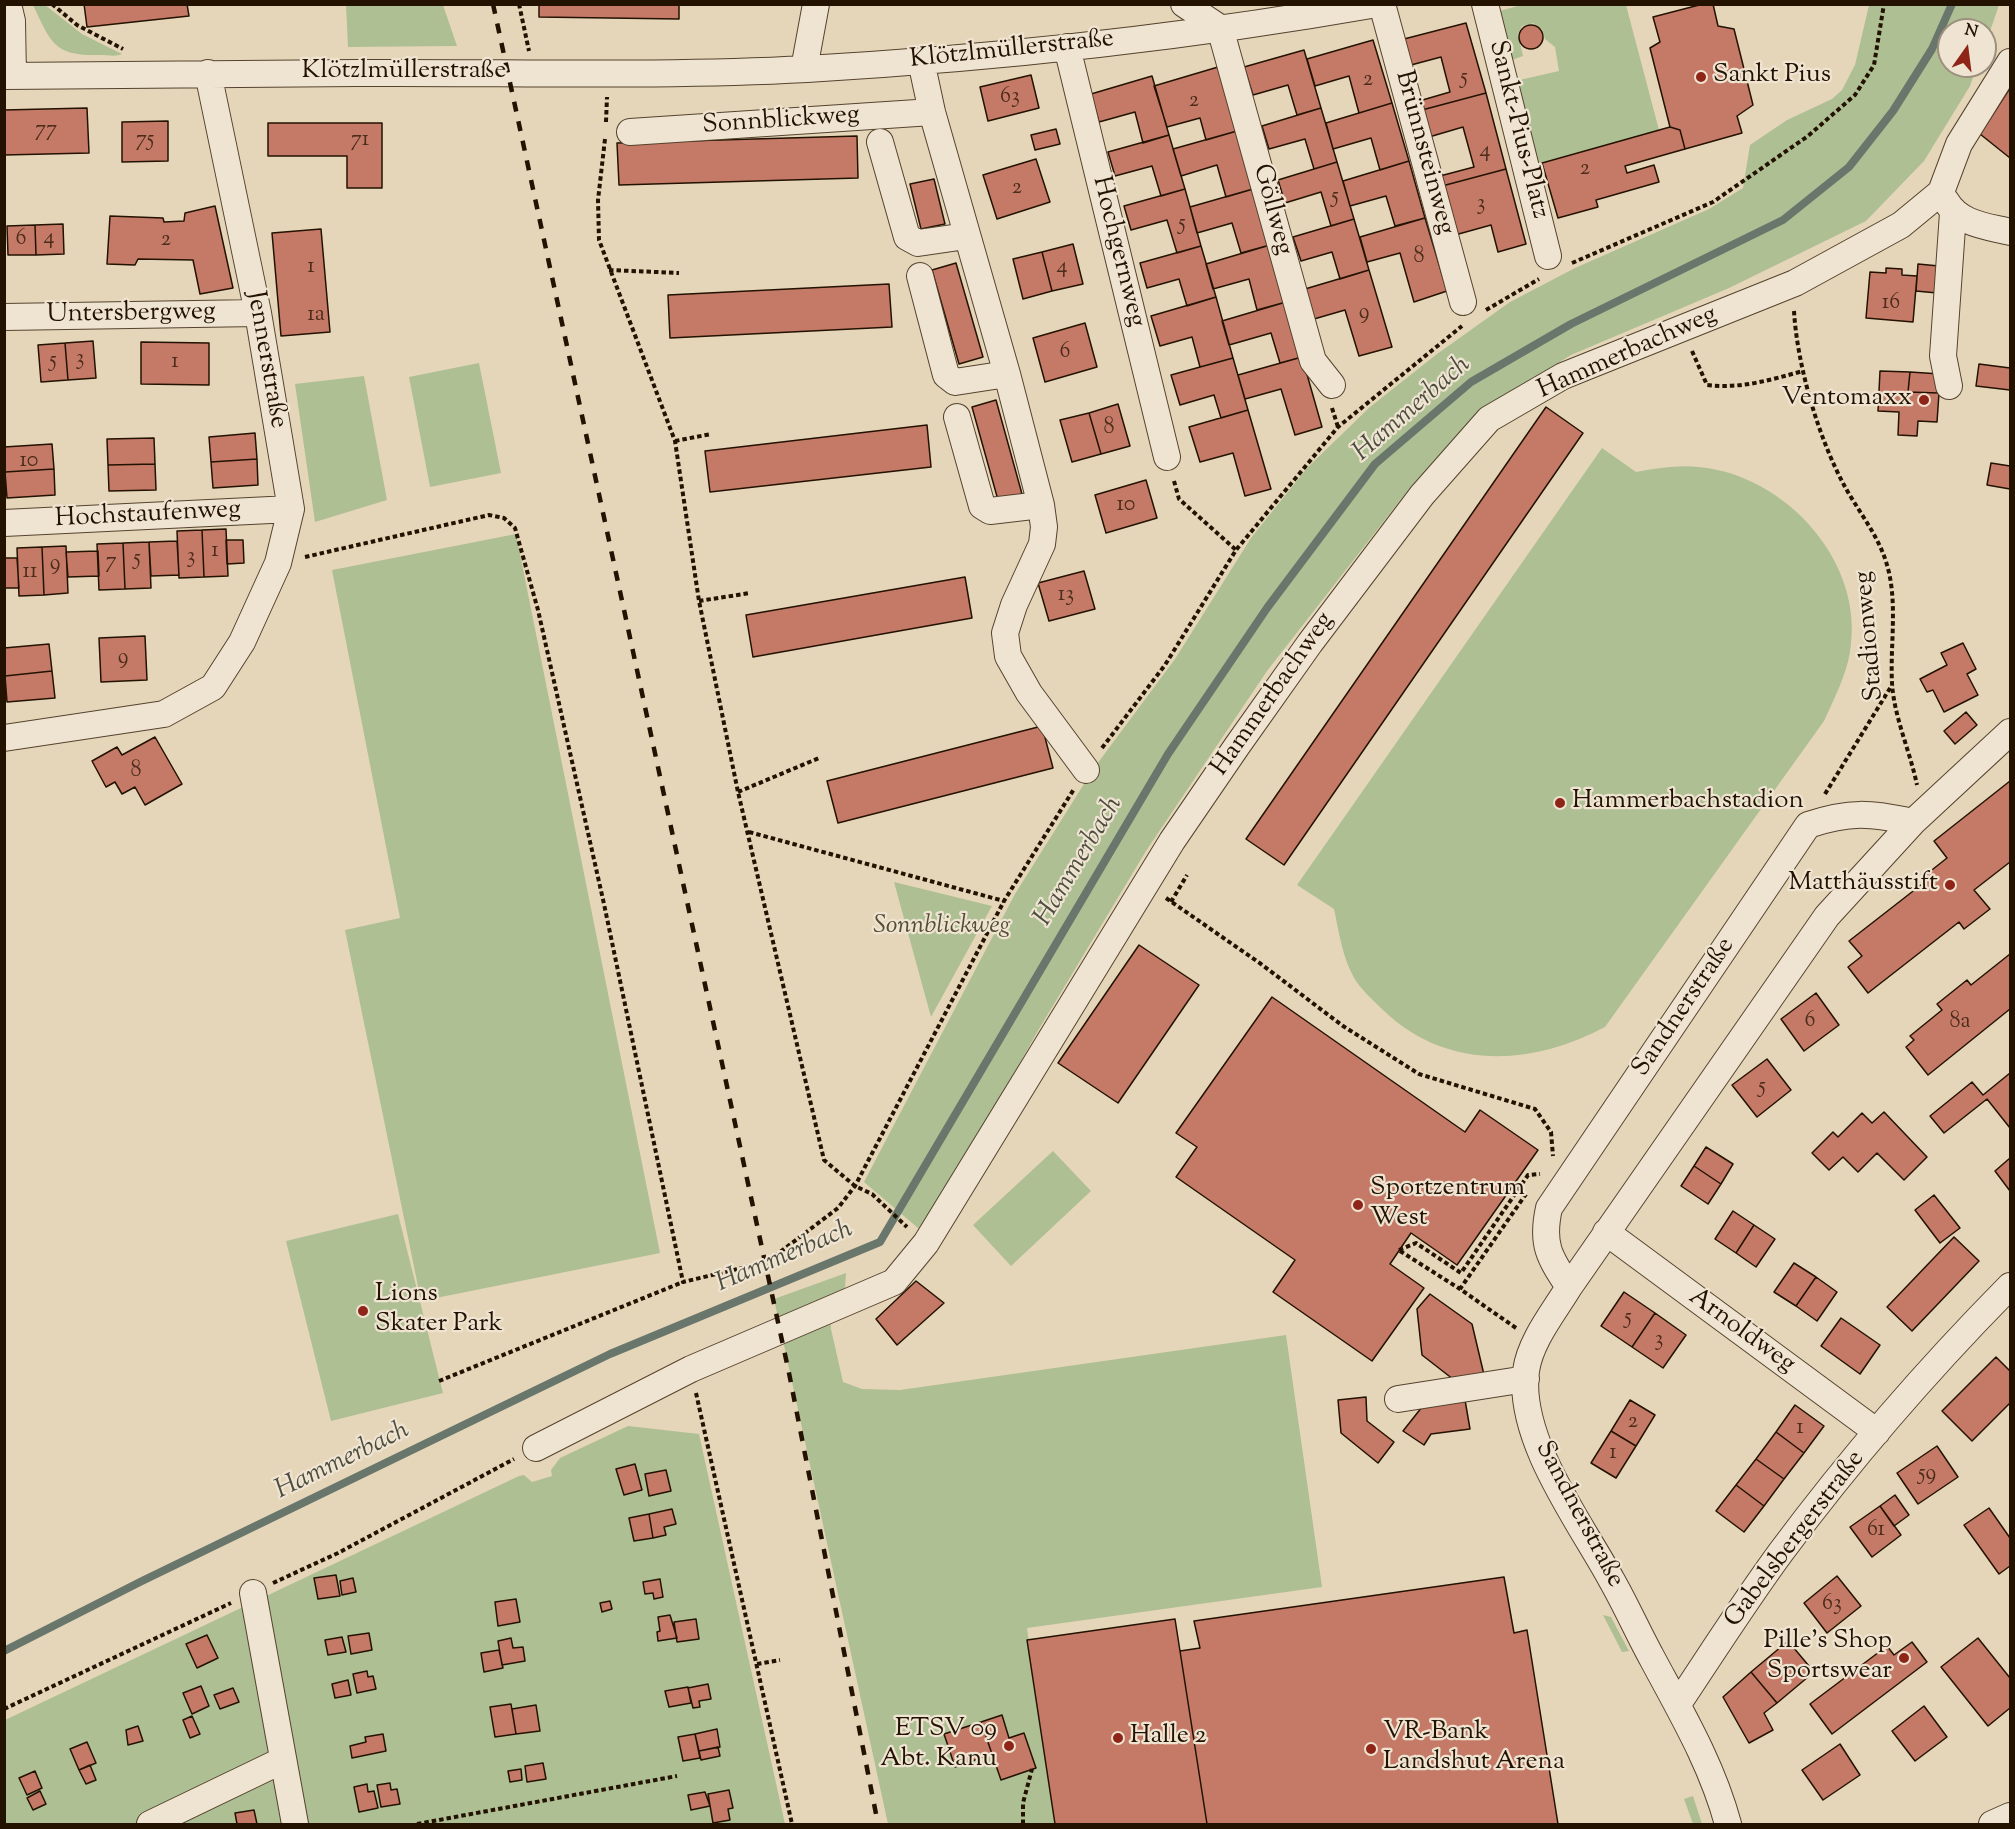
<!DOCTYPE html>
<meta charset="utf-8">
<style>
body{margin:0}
#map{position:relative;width:2015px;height:1829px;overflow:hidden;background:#e6d6b9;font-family:"Sorts Mill Goudy",serif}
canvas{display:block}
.frame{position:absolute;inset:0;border:6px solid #231200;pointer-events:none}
.north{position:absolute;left:1937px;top:18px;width:60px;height:60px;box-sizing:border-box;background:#efe4d2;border:2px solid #9d907e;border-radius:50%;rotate:14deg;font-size:16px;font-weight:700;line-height:24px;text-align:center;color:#231200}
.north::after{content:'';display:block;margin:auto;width:21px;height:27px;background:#8f2418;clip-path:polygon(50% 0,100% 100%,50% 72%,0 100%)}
</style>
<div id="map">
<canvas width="2015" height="1829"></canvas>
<div class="frame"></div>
<div class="north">N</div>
</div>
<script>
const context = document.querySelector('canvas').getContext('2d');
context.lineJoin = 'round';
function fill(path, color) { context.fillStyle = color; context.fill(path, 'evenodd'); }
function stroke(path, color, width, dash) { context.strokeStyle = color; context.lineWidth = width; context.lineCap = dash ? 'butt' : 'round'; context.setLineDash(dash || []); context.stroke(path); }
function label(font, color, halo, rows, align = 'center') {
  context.font = font + ' "Sorts Mill Goudy",serif'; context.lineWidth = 4.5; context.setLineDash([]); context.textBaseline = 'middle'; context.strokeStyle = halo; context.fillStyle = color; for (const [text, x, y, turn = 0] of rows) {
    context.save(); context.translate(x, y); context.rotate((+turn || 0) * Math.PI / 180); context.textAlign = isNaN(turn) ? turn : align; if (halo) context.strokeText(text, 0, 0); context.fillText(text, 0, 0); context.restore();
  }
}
fill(new Path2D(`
 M1526 4 1626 5 1659 130 1539 163 1515 81 1559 71 1555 47 1545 39 1542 29 1535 27 1534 23 1522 26 1518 34 1523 56 1509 61 1495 12Z
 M33 5H45L82 34 122 54C116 57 107 55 99 55 54 56 51 43 33 5Z
 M346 5H443L457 46 348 47Z
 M1869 5H1999L1985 46V30H1949V66H1977L1970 86 1924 161 1866 221 1729 288 1571 355 1480 411 1409 489 1267 671 1146 851 1036 1034 925 1234 864 1182 1015 894 1094 768 1175 659 1251 538 1307 468 1370 407 1437 354 1510 302 1575 268 1709 209 1743 188 1750 145 1787 120 1832 99 1842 90 1855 65Z
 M479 363 501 473 430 487 409 377Z
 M364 376 387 500 315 522 295 384Z
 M1602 448 1636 472C1657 468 1678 465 1699 467 1786 475 1866 563 1850 652 1846 676 1834 699 1824 721L1605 1027C1532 1066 1446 1071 1383 1010 1373 1000 1360 989 1353 976 1342 955 1339 932 1334 909L1297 885Z
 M516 534 660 1253 421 1301 345 930 400 918 332 570Z
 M894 882 992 906 931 1017Z
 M1053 1151 1091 1191 1011 1266 973 1225Z
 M398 1214 443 1393 331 1421 286 1241Z
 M846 1273 845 1288 829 1297 831 1329 843 1382 862 1389 900 1390 1286 1335 1322 1587 1027 1628 1055 1824H888L774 1299Z
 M628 1426 699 1434 785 1824H5V1720L519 1476 524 1475 532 1482 552 1476 551 1470 560 1458Z
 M1603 1615 1611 1617 1629 1651 1622 1652Z
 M1693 1796 1702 1824H1693L1684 1799Z`), '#aebf94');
stroke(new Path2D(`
 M4 1651 142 1581 610 1354 880 1242 1168 754 1267 608 1375 464 1471 382 1571 324 1783 220 1849 167 1893 111 1932 49 1952 4`), '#69766c', 8);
const building = new Path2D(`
 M84 4H187L189 16 87 27Z
 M539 4H679V19L539 17Z
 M1703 4H1713L1718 26 1734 29 1753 105 1737 116 1742 133 1685 149 1680 130 1670 127 1650 48 1660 42 1653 17Z
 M1466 23 1486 93 1422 110 1419 101 1450 92 1441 57 1411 65 1404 39Z
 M1519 37a12 12 0 1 1 24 0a12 12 0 1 1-24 0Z
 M1373 40 1392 103 1359 113 1349 76 1315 86 1307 59Z
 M1304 50 1321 108 1297 115 1288 85 1253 95 1244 67Z
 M1218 67 1237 131 1206 140 1200 118 1167 127 1154 86Z
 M1031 75 1039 108 988 121 980 87Z
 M1152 76 1169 135 1143 143 1135 112 1099 122 1091 94Z
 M2010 88V158L1980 134Z
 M1486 93 1506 169 1442 186 1440 176 1474 167 1463 127 1429 137 1422 110Z
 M1392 103 1409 161 1380 170 1371 138 1333 149 1326 123Z
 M87 108 89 153 4 155V110Z
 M1321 108 1337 162 1314 169 1305 139 1269 149 1262 126Z
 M168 121V161L122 162V122Z
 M268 123H382V188H347V156H268Z
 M1670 127 1680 130 1685 149 1625 166 1627 173 1654 165 1659 182 1596 200 1598 207 1558 218 1542 163Z
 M1056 129 1060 144 1035 150 1031 135Z
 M1237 131 1253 189 1226 197 1217 165 1181 176 1173 149Z
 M1169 135 1185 189 1161 196 1152 166 1115 176 1108 152Z
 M857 136 858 178 619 185 617 143Z
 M1036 159 1050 202 997 219 983 175Z
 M1409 161 1425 218 1395 226 1386 196 1350 206 1343 181Z
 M1337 162 1354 219 1331 226 1321 192 1285 203 1278 180Z
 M1506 169 1526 244 1498 252 1491 225 1455 235 1442 186Z
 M934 179 945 224 921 229 910 184Z
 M1185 189 1201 246 1177 253 1167 220 1131 230 1124 206Z
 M1253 189 1270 245 1241 253 1232 223 1197 233 1190 207Z
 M215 206 233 288 200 294 193 260 138 259 135 265 107 264 110 216 163 218 164 222 184 221 185 213Z
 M1425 218 1447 291 1414 302 1400 253 1367 262 1360 237Z
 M1354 219 1369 270 1340 279 1332 252 1301 261 1293 237Z
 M63 224 64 254 36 255 35 225Z
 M35 225 36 255H8L7 226Z
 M321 229 330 332 281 336 272 233Z
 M1073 244 1083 284 1052 291 1042 252Z
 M1270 245 1286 302 1257 310 1249 279 1213 289 1206 264Z
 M1201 246 1216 297 1187 306 1179 279 1147 288 1140 263Z
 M1042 252 1052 291 1023 299 1013 259Z
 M956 263 983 357 959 364 932 270Z
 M1918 264 1939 266 1937 293 1916 291Z
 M1886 268 1902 269V275L1917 276 1913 322 1866 318 1870 272 1886 273Z
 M1369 270 1392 347 1359 356 1345 310 1314 319 1305 289Z
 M889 284 892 327 670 338 668 295Z
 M1216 297 1233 358 1200 367 1192 337 1160 346 1151 316Z
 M1286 302 1302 357 1280 363 1271 333 1229 345 1222 321Z
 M1085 323 1097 367 1045 382 1033 338Z
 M93 341 96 378 68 380 65 343Z
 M141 342 209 343V385L141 384Z
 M65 343 68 380 41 382 38 345Z
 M1302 357 1322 427 1295 435 1281 389 1245 399 1238 375Z
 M1233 358 1248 410 1221 418 1214 395 1180 405 1171 375Z
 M1979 364 2010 368V390L1976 386Z
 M1880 371 1910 372 1908 392 1939 393 1937 422 1918 421 1917 436 1898 435 1899 412 1878 411Z
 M1910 372 1940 374 1939 393 1908 392Z
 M996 400 1022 494 998 500 972 407Z
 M1118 404 1130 446 1101 454 1089 413Z
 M1546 407 1583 433 1284 865 1246 839Z
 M1248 410 1271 489 1245 496 1233 453 1200 462 1189 427Z
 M1089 413 1101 454 1072 462 1060 420Z
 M927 425 931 467 710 492 705 451Z
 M255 433 257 459 211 462 209 437Z
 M154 438 155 464 108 465 107 439Z
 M52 444 54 469 5 472 4 447Z
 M257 459 258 485 213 488 211 462Z
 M1991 463 2010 466V489L1987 485Z
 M155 464 156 490 109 491 108 465Z
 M54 469 55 495 7 498 5 472Z
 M1146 480 1157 518 1106 533 1095 495Z
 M226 529 228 576 204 577 202 530Z
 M202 530 204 577 179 578 177 531Z
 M226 540H243L244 563 227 564Z
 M177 541 179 575 151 576 149 542Z
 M149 542 151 588 125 589 123 543Z
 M123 543 125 589 99 590 97 544Z
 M66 546 68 593 44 595 42 547Z
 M42 547 44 595 19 596 17 548Z
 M98 551 99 576 68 577 66 552Z
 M4 558H17L19 588H4Z
 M1084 571 1095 609 1049 621 1038 583Z
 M965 577 972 618 753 657 746 615Z
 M145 636 147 680 101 682 99 638Z
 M1963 643 1976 669 1967 674 1978 695 1944 712 1933 690 1927 692 1920 679 1947 665 1941 653Z
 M49 644 52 671 5 676 4 648Z
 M52 671 55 698 7 702 5 676Z
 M1966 712 1977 725 1955 744 1944 731Z
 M1042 726 1053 768 838 823 827 781Z
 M155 737 182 784 145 805 135 787 122 794 115 782 106 787 92 761 117 747 122 755Z
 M2010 781V862L1974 890 1990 909 1964 929 1959 922 1868 993 1848 967 1862 956 1849 941 1926 881 1923 877 1947 858 1934 841Z
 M1139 945 1199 985 1118 1103 1058 1063Z
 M2010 954V1009L1928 1075 1906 1047 1914 1040 1910 1036 1942 1010 1937 1004 1967 980 1971 985Z
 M1816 993 1839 1025 1804 1051 1781 1019Z
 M1272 997 1465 1132 1480 1110 1538 1150 1457 1265 1411 1233 1390 1264 1424 1288 1372 1361 1273 1292 1295 1260 1176 1177 1197 1147 1176 1133Z
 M1767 1059 1791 1090 1757 1117 1732 1085Z
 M2010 1073V1128L1987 1099 1944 1133 1930 1116 1972 1082 1983 1095Z
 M1884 1112 1927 1157 1904 1180 1877 1153 1858 1172 1843 1157 1829 1170 1812 1153 1833 1132 1838 1137 1862 1113 1872 1123Z
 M1706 1147 1733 1164 1721 1184 1694 1166Z
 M2010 1158V1191L1995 1171Z
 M1694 1166 1721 1184 1708 1204 1681 1186Z
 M1934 1195 1960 1228 1940 1243 1915 1210Z
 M1733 1211 1754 1225 1736 1253 1715 1239Z
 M1754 1225 1775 1239 1756 1267 1736 1253Z
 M1954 1237 1979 1261 1912 1331 1887 1307Z
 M1794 1263 1816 1277 1796 1306 1774 1292Z
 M1816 1277 1837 1292 1817 1321 1796 1306Z
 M916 1281 944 1303 897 1345 876 1319Z
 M1624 1292 1655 1313 1632 1347 1601 1326Z
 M1430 1294 1472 1324 1485 1379 1458 1383 1422 1355 1417 1309Z
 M1655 1313 1686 1335 1663 1368 1632 1347Z
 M1841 1318 1880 1345 1860 1374 1821 1346Z
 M1996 1357 2010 1371V1403L1972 1441 1942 1411Z
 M1366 1397 1367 1421 1394 1442 1378 1463 1341 1433 1338 1400Z
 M1465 1400 1470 1429 1431 1434 1424 1445 1403 1431 1422 1407Z
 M1630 1400 1655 1415 1636 1446 1611 1431Z
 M1795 1405 1824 1426 1804 1453 1776 1432Z
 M1611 1431 1636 1446 1616 1478 1591 1463Z
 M1776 1432 1804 1453 1784 1479 1756 1459Z
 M1937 1446 1958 1477 1918 1504 1897 1473Z
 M1756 1459 1784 1479 1764 1506 1736 1485Z
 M635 1464 642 1490 624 1495 616 1469Z
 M666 1470 671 1491 649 1496 645 1474Z
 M1736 1485 1764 1506 1744 1532 1716 1511Z
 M1895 1495 1909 1515 1894 1526 1880 1506Z
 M1880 1506 1901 1535 1872 1557 1850 1527Z
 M1989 1508 2010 1538V1566L1999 1574 1964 1525Z
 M672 1509 676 1524 664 1527 666 1535 653 1538 649 1514Z
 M649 1514 653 1538 634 1541 629 1518Z
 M336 1575 340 1596 318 1599 314 1578Z
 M1837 1576 1861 1606 1827 1633 1804 1603Z
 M1504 1577 1514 1633 1527 1630 1558 1824H1207L1180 1651 1200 1648 1194 1621Z
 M353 1578 356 1592 342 1595 340 1581Z
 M660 1579 663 1597 654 1599 653 1593 645 1594 643 1582Z
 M516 1599 520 1622 498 1626 495 1602Z
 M610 1601 612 1609 602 1612 600 1603Z
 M670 1615 677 1638 658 1641 657 1632 660 1631 658 1617Z
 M696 1619 699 1639 677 1642 674 1622Z
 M1175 1619 1207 1824H1055L1027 1640Z
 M369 1633 372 1650 351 1654 348 1636Z
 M207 1635 218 1658 197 1668 186 1644Z
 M342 1637 346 1652 328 1655 325 1640Z
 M511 1638 513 1648 523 1647 525 1661 502 1665 498 1641Z
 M1978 1638 2010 1678V1708L1988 1726 1941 1667Z
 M1788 1641 1814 1672 1777 1703 1751 1672Z
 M1912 1642 1927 1662 1832 1734 1810 1704 1887 1646 1894 1655Z
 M499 1650 503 1668 484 1672 481 1653Z
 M367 1671 368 1677 373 1676 376 1689 357 1693 353 1674Z
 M1751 1672 1777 1703 1764 1713 1773 1730 1749 1743 1723 1697Z
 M348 1680 351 1695 335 1698 332 1684Z
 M708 1684 711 1699 699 1701 700 1707 693 1708 688 1688Z
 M201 1686 209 1706 192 1714 183 1693Z
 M688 1687 691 1703 669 1707 665 1691Z
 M233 1688 239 1702 220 1709 214 1695Z
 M511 1704 516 1734 495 1737 490 1707Z
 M536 1705 540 1731 516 1734 512 1709Z
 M1924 1706 1947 1737 1915 1761 1892 1731Z
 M1002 1715 1009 1738 1024 1733 1036 1768 1001 1780 981 1722Z
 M192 1716 200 1734 190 1738 183 1720Z
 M981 1722 992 1754 955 1767 944 1734Z
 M138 1726 143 1741 128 1745 126 1730Z
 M717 1729 720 1747 699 1751 695 1734Z
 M383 1734 386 1751 352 1758 350 1746 366 1742 365 1737Z
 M695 1734 700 1758 683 1761 678 1737Z
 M87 1742 96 1763 79 1770 70 1749Z
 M1840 1744 1860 1775 1823 1800 1802 1770Z
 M718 1747 720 1756 701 1760 699 1751Z
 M543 1763 546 1779 527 1782 525 1766Z
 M90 1765 96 1780 86 1784 79 1770Z
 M521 1769 522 1780 510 1782 508 1771Z
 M35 1771 42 1788 27 1795 19 1778Z
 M390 1783 391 1790 397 1789 400 1804 381 1807 377 1785Z
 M367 1784 368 1792 374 1791 378 1808 359 1812 354 1787Z
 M729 1790 733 1808 728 1809 730 1820 713 1823 708 1794Z
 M40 1791 46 1804 33 1810 27 1798Z
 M705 1792 710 1806 691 1810 688 1795Z
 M254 1810 257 1824H237L235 1813Z`);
fill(building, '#c57a68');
stroke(building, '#231200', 1.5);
const minor = new Path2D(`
 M8 4 12 21 13 76
 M1184 4 1220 28 1313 361 1332 385
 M1382 4 1463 302
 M1485 4 1548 256
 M1067 47 1167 457
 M921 61 932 112 1007 374 1041 505 1044 527 1042 544 1014 605 1005 633 1008 656 1029 693 1086 770
 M804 69 816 4
 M4 76C122 76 240 73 357 73 507 72 657 77 807 69 997 58 1189 37 1377 4
 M630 132 932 112
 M880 142 907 237 918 243 966 236
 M1946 201C1959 224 1986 226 2010 232
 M920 276 946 375 955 382 1007 374
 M4 317 258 313
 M1949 386 1943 356 1953 213
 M957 417 982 506 990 511 1041 505
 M4 523 291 509
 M4 738 164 714 213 687 242 642 278 563 291 509 258 313 208 73
 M1606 1232 1877 1432
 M1569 1287C1549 1257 1541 1244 1549 1208L1808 825C1850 811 1870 813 1913 822
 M1398 1399 1526 1379
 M536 1448 691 1369 894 1282 926 1243 1172 841 1237 746 1310 643 1422 495 1489 419 1563 376 1795 283 1901 225 1941 192 1959 144 2010 62
 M253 1593 295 1824
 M1678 1704C1712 1653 1745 1601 1781 1552 1851 1458 1928 1369 2010 1286
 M150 1824 283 1760
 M1728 1824C1712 1765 1682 1714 1653 1660 1638 1633 1626 1605 1611 1579 1580 1522 1517 1439 1526 1371 1530 1341 1554 1312 1569 1287L1827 916 1913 822 2010 732
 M1992 1824 2010 1816`);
stroke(minor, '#54432e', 28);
stroke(new Path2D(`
 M52 4 77 25 123 49
 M519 4 529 51
 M606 122 607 97
 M605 139 598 200 599 240 675 441 699 601 738 792 824 1160 855 1186 872 1194 907 1227
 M1572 263 1713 202 1808 136 1855 95 1874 65 1884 4
 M609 270 679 273
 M1486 310 1539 279
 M1794 311C1797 364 1818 437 1844 485 1858 511 1879 536 1887 565 1898 602 1890 645 1892 683 1894 717 1910 751 1917 785
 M1692 351 1707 385C1741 389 1770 380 1803 371
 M1332 408 1338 427
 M675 441 711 434
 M1174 481 1179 499 1236 550
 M305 557 489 515 504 518 515 528 538 610 604 904 683 1282 767 1262 838 1208 855 1186 1004 901 1074 789
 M699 601 750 593
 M1102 748 1165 665 1236 550 1338 427 1462 326
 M738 792 819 758
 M1825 794 1892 685
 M749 832 1004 901
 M1166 898 1261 964 1343 1026 1419 1074 1535 1109 1551 1132 1553 1156
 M1171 902 1187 875
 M1399 1250 1416 1243 1461 1273 1528 1175 1540 1174
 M1400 1251 1460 1289
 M1516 1328 1460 1289 1526 1194
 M439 1381 683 1282
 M696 1393 792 1824
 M273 1583 338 1553 514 1459
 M757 1664 780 1660
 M4 1709 231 1603
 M417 1824 677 1776
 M1023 1824V1803L1032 1769`), '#231200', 4, [4.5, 3]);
stroke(minor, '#efe4d2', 26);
stroke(new Path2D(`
 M493 4 789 1373 878 1824`), '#231200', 4.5, [10, 10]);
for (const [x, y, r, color] of [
 [1701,77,6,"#8f2418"],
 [1924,400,6,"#8f2418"],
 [1560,803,6,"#8f2418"],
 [1950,885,6,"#8f2418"],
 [1358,1205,6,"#8f2418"],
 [363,1311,6,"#8f2418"],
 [1904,1658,6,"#8f2418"],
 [1118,1738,6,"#8f2418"],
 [1009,1746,6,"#8f2418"],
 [1371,1749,6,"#8f2418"]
]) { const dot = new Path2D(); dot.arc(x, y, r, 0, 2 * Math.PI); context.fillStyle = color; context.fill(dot); stroke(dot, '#efe4d2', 2); }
label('22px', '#4c2c1a', null, [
 ["5",1464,79],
 ["2",1368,81],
 ["63",1010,98],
 ["2",1194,102],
 ["77",46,131],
 ["75",145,141],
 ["71",360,141],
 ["4",1485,152],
 ["2",1585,170],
 ["2",1017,189],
 ["5",1335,198],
 ["3",1481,205],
 ["5",1182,225],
 ["4",49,239],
 ["6",21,240],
 ["2",166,241],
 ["8",1419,258],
 ["1",311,268],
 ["4",1062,268],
 ["16",1891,304],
 ["9",1364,314],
 ["1a",316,316],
 ["6",1065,353],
 ["3",80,360],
 ["5",53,362],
 ["1",175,363],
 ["8",1109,429],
 ["10",29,462],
 ["10",1126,506],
 ["1",215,552],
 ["3",191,558],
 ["5",137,560],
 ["7",111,563],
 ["9",55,565],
 ["11",30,573],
 ["13",1066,596],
 ["9",123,659],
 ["8",136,772],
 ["6",1810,1022],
 ["8a",1960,1023],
 ["5",1762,1088],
 ["5",1628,1319],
 ["3",1659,1341],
 ["2",1633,1423],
 ["1",1800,1429],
 ["1",1613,1454],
 ["59",1927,1475],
 ["61",1876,1531],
 ["63",1832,1605]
]);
label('26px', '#231200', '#efe4d2', [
 ["Klötzlmüllerstraße",1012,51,-6],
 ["Klötzlmüllerstraße",404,73],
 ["Sonnblickweg",781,122,-4],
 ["Sankt-Pius-Platz",1517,130,76],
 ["Brünnsteinweg",1423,153,75],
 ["Göllweg",1271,210,75],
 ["Hochgernweg",1117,252,76],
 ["Untersbergweg",131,315,-1],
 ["Hammerbachweg",1628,354,-24],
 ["Jennerstraße",265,360,80],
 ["Hochstaufenweg",148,516,-3],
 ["Stadionweg",1871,636,-95],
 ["Hammerbachweg",1274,695,-55],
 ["Sandnerstraße",1685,1008,-56],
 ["Arnoldweg",1741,1332,36],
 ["Sandnerstraße",1578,1515,62],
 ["Gabelsbergerstraße",1796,1540,-53]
]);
label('26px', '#231200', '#efe4d2', [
 ["Sankt Pius",1713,77],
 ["Ventomaxx",1912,400,"right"],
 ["Hammerbachstadion",1572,803],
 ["Matthäusstift",1938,885,"right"],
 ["Sportzentrum",1370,1190],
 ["West",1370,1220],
 ["Lions",375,1296],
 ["Skater Park",375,1326],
 ["Pille's Shop",1892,1643,"right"],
 ["Sportswear",1892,1673,"right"],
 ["ETSV 09",997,1731,"right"],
 ["Abt. Kanu",997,1761,"right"],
 ["VR-Bank",1383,1734],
 ["Landshut Arena",1383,1764],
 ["Halle 2",1130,1738]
], 'left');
label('italic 26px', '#544f34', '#efe4d2', [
 ["Sonnblickweg",942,928]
]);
label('italic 27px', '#4c4c3f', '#efe4d2', [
 ["Hammerbach",1413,410,-41],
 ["Hammerbach",1080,862,-59],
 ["Hammerbach",785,1258,-23],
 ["Hammerbach",343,1462,-26]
]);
</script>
